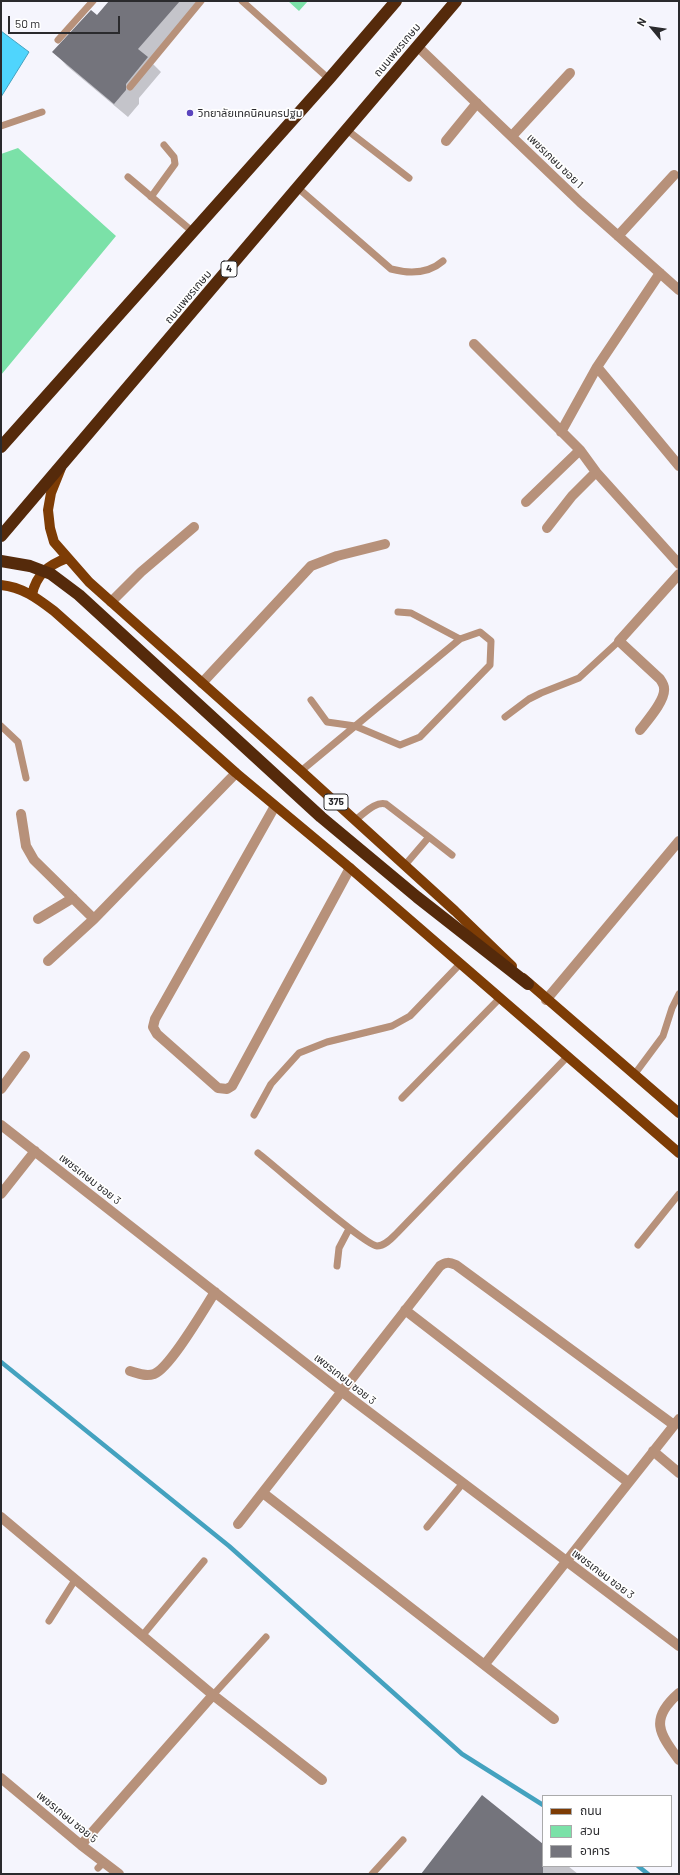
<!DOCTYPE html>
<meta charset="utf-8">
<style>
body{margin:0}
#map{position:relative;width:680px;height:1875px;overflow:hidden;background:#f5f5fd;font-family:Barlow,"Noto Sans Thai",sans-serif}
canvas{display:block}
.frame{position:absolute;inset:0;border:2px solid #2a2a2d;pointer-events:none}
.legend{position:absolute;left:542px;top:1795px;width:130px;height:72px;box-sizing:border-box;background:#fff;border:1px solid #aaaaab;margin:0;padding:5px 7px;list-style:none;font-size:12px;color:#2a2a2d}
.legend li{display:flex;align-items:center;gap:8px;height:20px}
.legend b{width:20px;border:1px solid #aaaaab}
.north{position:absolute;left:632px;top:8px;width:40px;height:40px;-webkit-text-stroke:3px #fff;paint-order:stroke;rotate:299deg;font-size:11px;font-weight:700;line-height:16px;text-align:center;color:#2a2a2d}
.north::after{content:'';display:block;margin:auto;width:14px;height:18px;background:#2a2a2d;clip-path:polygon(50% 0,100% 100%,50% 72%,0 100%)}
.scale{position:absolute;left:8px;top:16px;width:112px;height:18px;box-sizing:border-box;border:2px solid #2a2a2d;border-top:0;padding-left:5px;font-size:12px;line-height:14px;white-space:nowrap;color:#2a2a2d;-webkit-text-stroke:3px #fff;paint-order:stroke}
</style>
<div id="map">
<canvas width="680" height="1875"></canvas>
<div class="frame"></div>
<ul class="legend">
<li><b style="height:5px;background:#7d3c05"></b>ถนน</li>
<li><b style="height:11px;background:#7be1a8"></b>สวน</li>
<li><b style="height:11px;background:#74747c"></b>อาคาร</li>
</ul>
<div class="north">N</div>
<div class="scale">50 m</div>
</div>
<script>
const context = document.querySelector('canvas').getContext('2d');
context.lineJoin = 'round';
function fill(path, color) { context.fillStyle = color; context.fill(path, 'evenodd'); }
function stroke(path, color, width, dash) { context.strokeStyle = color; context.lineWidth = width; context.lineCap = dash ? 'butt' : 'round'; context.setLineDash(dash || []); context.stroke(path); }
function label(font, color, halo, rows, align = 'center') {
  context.font = font + ' Barlow,"Noto Sans Thai",sans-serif'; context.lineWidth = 3.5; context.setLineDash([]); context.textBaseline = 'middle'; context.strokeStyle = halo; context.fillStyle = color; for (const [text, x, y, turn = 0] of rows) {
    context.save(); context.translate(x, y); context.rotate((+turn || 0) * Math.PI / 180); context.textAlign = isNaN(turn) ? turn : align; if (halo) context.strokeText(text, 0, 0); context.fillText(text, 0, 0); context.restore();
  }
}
fill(new Path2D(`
 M288 1H308L299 11Z
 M18 148 116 236 1 375V154Z`), '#7be1a8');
const water = new Path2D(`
 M1 31 29 52 1 97Z`);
fill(water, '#4fd5fd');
stroke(water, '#44a2bf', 1);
fill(new Path2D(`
 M110 1H199L152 63 161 72 139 98V104L128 117 67 66 54 52 97 17Z
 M543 1845V1866H568L578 1874H422Z`), '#0003');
stroke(new Path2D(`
 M1 1362 229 1546 462 1754 543 1805
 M638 1866 648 1874`), '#44a2bf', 4.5);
fill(new Path2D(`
 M109 1H180L138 49 148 57 126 84V90L114 104 52 52 91 10 97 15Z
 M482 1795 543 1844V1874H421Z`), '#74747c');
stroke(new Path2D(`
 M242 1 329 79
 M58 40 93 1
 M130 87 201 1
 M1 126 42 112
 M347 130 409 178
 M128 177 193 232
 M298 188 391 269C410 274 428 274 443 261
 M151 197 175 164 174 157 164 145
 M398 612 411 613 460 639
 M505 717 529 699 541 693 579 678 619 641
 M1 726 18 742 26 778
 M301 771 460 639 480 632 491 641 490 665 420 737 400 745 355 726 327 722 311 700
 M355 820C364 814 375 801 386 804L429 837
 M405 865 429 837 452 855
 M634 1075 663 1036 672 1008 679 994
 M402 1098 500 998
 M254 1115 271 1084 299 1053 327 1042 392 1026 410 1016 460 964
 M258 1153C275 1166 364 1245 377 1246 385 1246 392 1238 397 1233L568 1056
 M638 1245 679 1194
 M337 1266 339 1248 349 1229
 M427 1527 463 1483
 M49 1621 75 1580
 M142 1636 204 1561
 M213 1695 266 1637
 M98 1868 104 1862
 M372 1874 403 1840`), '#b7917a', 7);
stroke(new Path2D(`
 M417 46 580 202 679 290
 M512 136 570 73
 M446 141 477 103
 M618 236 674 175
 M474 344 580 450 596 472 679 564
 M597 367 679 466
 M561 432 597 367 660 273
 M526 502 580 450
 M547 528 572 496 596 472
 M111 602 141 572 194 527
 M202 683 311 566 337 556 385 544
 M640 730C647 721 666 700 664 688 664 685 662 682 660 679L619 641 679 574
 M275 806 155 1019 153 1027 157 1034 218 1088 227 1089 232 1086 350 868
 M21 814 26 846 34 860 94 919
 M38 919 73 898
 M48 961 94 919 236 773
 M546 1000 679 841
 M1 1089 25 1056
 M1 1125 341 1391 679 1646
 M1 1194 35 1151
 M405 1310 628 1482
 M130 1371C137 1373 145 1377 154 1374 170 1368 204 1309 215 1292
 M653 1451 679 1473
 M263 1493 554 1719
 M1 1517 213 1695 322 1780
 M238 1524 440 1266C446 1262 449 1262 456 1265L674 1425
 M485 1664 679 1419
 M679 1693C649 1719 659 1733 679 1760
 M1 1778 81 1845 119 1874
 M81 1845 213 1695`), '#b7917a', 10);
stroke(new Path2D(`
 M61 468 51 493 48 510 50 528 54 542 89 582 301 771 455 911 512 966
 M1 585C22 587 37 598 54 611L236 773 350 868 679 1153
 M32 595C36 574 49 565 67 558
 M523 978 679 1113`), '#7d3c05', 10);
stroke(new Path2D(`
 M1 447 329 79 396 1
 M1 536 456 1
 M1 561 30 566 51 574 79 595 321 817 417 897 528 984`), '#552a0b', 12);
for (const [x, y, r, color] of [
 [190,113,4,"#5b45be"]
]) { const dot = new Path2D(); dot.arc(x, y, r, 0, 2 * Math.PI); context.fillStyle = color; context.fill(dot); stroke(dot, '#fff', 1.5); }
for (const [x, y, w] of [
 [229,269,16],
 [336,802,24]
]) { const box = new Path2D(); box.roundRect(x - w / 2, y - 8, w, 16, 3); context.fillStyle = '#fff'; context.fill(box); stroke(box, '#2a2a2d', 1); }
label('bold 10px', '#2a2a2d', null, [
 ["4",229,269],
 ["375",336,802]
]);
label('11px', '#2a2a2d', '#fff', [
 ["ถนนเพชรเกษม",397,50,-50],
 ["เพชรเกษม ซอย 1",555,161,44],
 ["ถนนเพชรเกษม",188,297,-50],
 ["เพชรเกษม ซอย 3",90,1179,38],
 ["เพชรเกษม ซอย 3",345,1379,38],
 ["เพชรเกษม ซอย 3",603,1574,37],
 ["เพชรเกษม ซอย 5",67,1817,39]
]);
label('11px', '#2a2a2d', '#fff', [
 ["วิทยาลัยเทคนิคนครปฐม",198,113]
], 'left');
</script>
